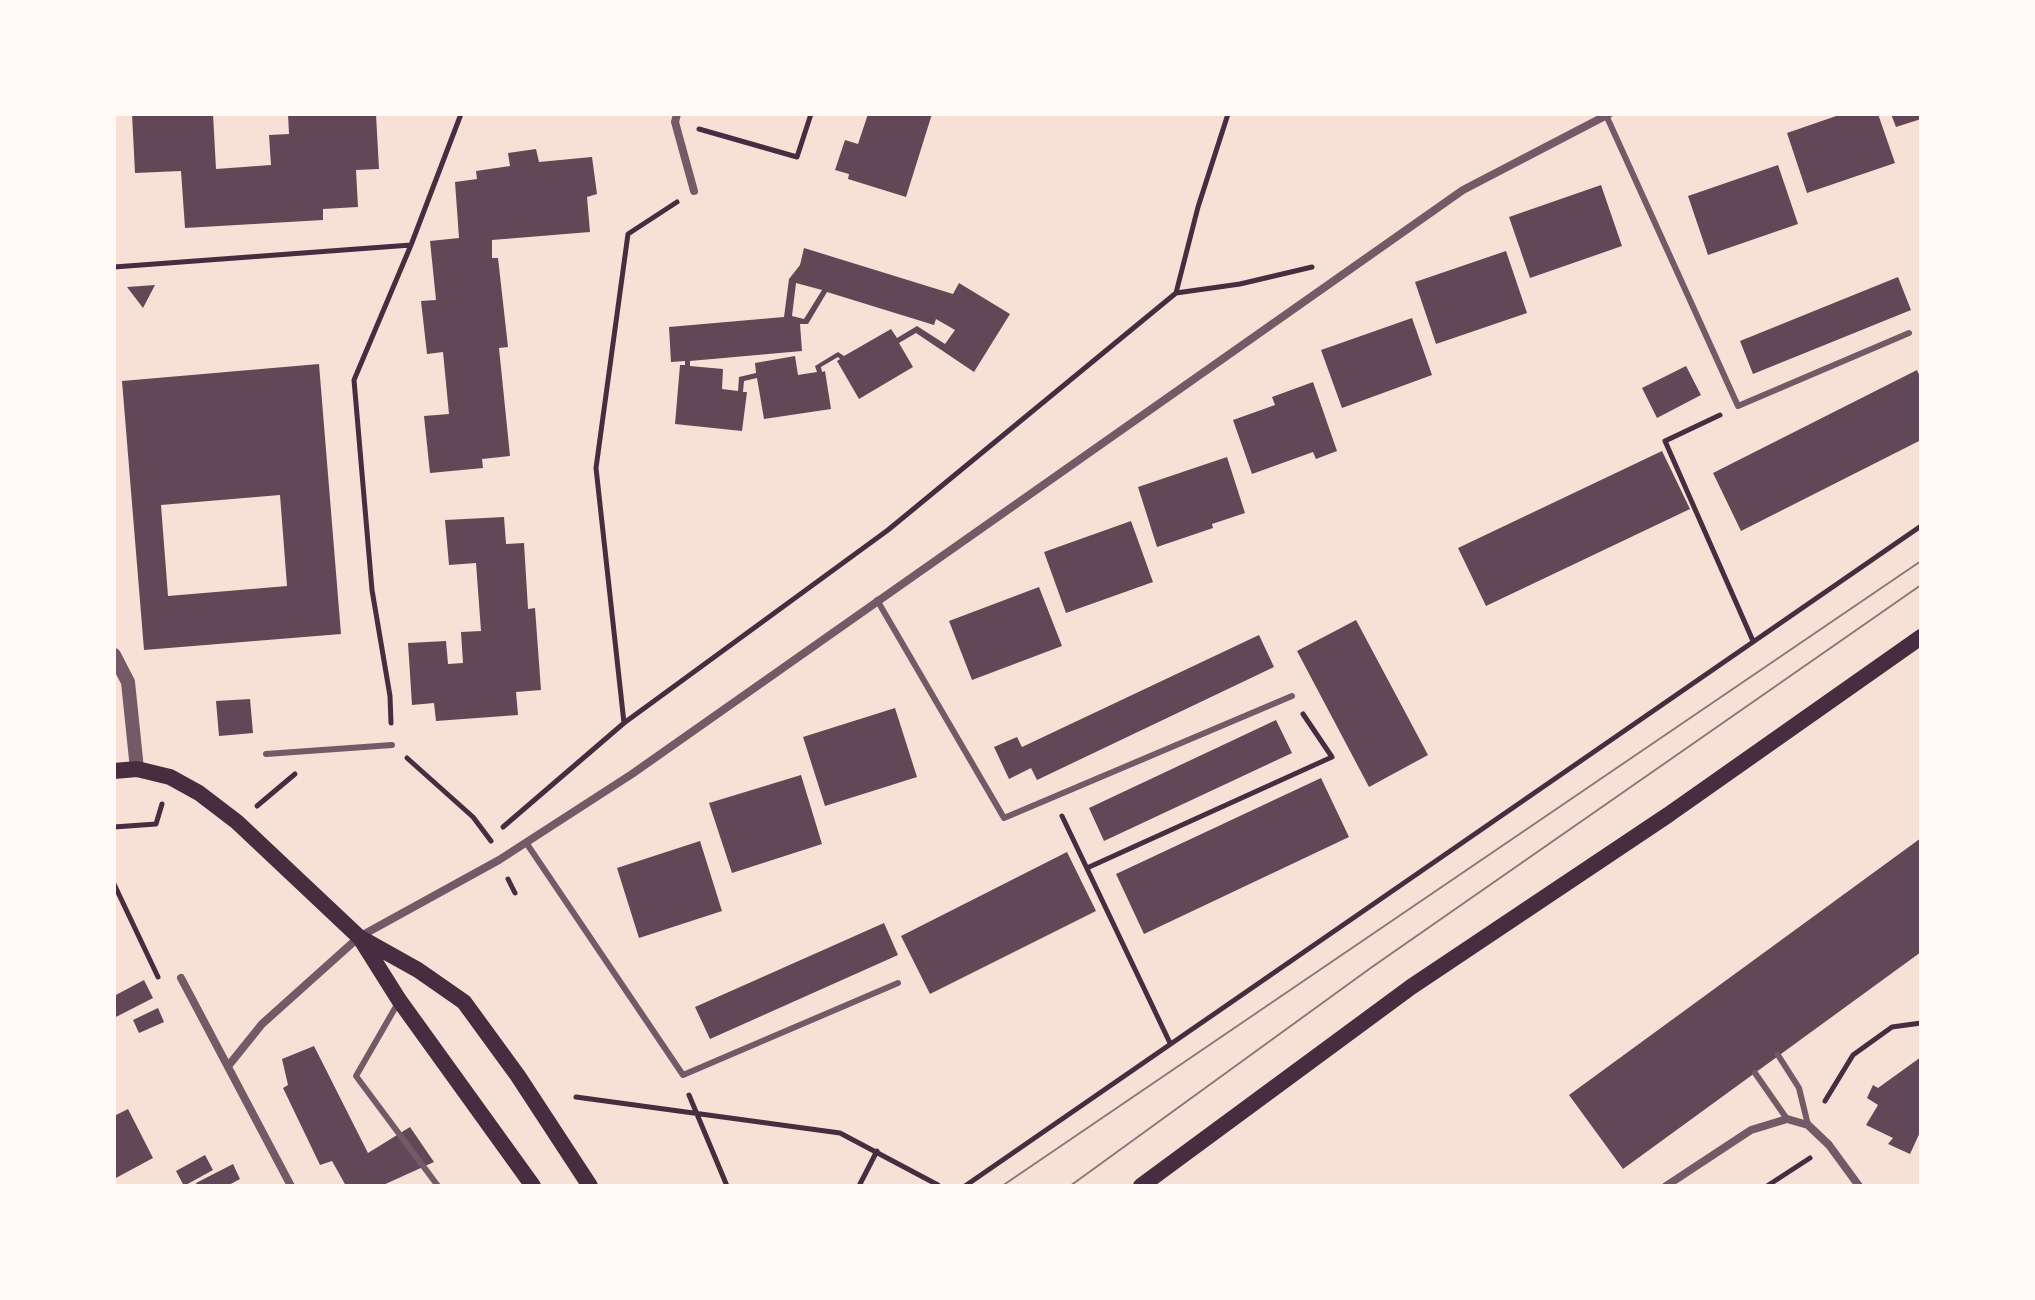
<!DOCTYPE html>
<style>
body{margin:0}
#map{position:relative;width:2035px;height:1300px;overflow:hidden;background:#f7e1d7;font-family:Quicksand,sans-serif}
canvas{display:block}
.frame{position:absolute;inset:0;border:116px solid #fffaf5;pointer-events:none}
</style>
<div id="map">
<canvas width="2035" height="1300"></canvas>
<div class="frame"></div>
</div>
<script>
const context = document.querySelector('canvas').getContext('2d');
context.lineJoin = 'round';
function fillPath(path, color) { context.fillStyle = color; context.fill(path, 'evenodd'); }
const poly = rows => new Path2D(rows.map(r => 'M' + r).join(''));
function strokePath(path, color, width, dash) { context.strokeStyle = color; context.lineWidth = width; context.lineCap = dash ? 'butt' : 'round'; context.setLineDash(dash || []); context.stroke(path); }
fillPath(poly([
 [132,114,213,114,216,169,271,165,269,135,289,134,288,114,376,114,379,169,356,170,358,207,323,209,323,220,185,228,181,171,135,173],
 [868,114,932,114,906,197,848,179,849,174,835,170,845,140,858,144],
 [1842,114,1878,114,1895,163,1807,193,1787,133],
 [1891,114,1921,114,1921,119,1896,127],
 [536,149,539,162,592,157,597,194,587,197,590,232,492,240,492,258,498,258,508,347,499,348,510,456,482,459,483,468,430,473,424,416,449,414,443,352,427,354,421,301,436,300,430,241,459,238,455,182,477,179,476,171,510,166,508,153],
 [1778,165,1798,224,1708,255,1688,196],
 [1601,185,1622,246,1530,278,1509,217],
 [804,248,953,294,959,283,1010,314,974,372,916,333,899,343,913,367,859,399,837,361,840,359,838,357,821,367,822,372,825,371,831,409,764,419,757,378,744,381,743,392,747,392,742,431,675,424,680,365,685,365,685,361,671,362,669,327,784,317,789,279,800,265],
 [796,283,822,290,804,319,792,316],
 [827,292,934,325,936,319,955,330,945,344,917,326,897,338,891,329,844,356,838,352,815,366,817,372,798,375,795,356,755,363,756,373,739,377,738,391,722,389,723,369,690,366,690,361,802,351,800,324,808,324],
 [1506,251,1527,313,1436,344,1415,282],
 [1898,277,1911,310,1753,374,1740,341],
 [155,285,143,308,127,287],
 [1412,318,1432,375,1342,408,1321,350],
 [319,364,341,634,144,650,122,381],
 [280,495,287,586,168,596,161,505],
 [1686,366,1701,395,1657,418,1642,388],
 [1917,370,1921,379,1921,440,1741,531,1713,473],
 [1313,382,1337,451,1316,459,1313,452,1252,474,1233,420,1275,405,1272,397],
 [1662,451,1690,509,1486,606,1458,548],
 [1227,457,1245,513,1212,524,1213,528,1157,547,1138,487],
 [504,517,506,544,524,543,528,609,535,608,541,690,516,692,518,715,436,721,434,703,412,705,408,643,446,641,448,664,463,663,461,632,481,631,476,563,449,565,445,520],
 [1131,521,1153,582,1066,613,1044,552],
 [1039,587,1062,646,972,680,949,621],
 [1356,620,1428,755,1369,787,1297,651],
 [1259,635,1274,667,1037,780,1031,768,1009,779,994,747,1017,737,1022,747],
 [250,699,253,733,219,736,216,701],
 [895,708,917,777,825,806,803,737],
 [1276,720,1292,753,1104,841,1089,808],
 [801,775,822,844,732,873,709,803],
 [1321,778,1349,837,1144,934,1116,874],
 [1921,838,1921,952,1623,1169,1569,1095],
 [700,841,722,911,639,938,617,868],
 [1067,852,1096,911,930,994,901,936],
 [884,923,898,955,710,1039,695,1007],
 [144,980,153,998,114,1018,114,996],
 [158,1008,164,1022,139,1033,133,1020],
 [314,1046,368,1153,410,1127,434,1162,381,1186,346,1186,332,1161,320,1165,283,1088,288,1085,282,1059],
 [1921,1057,1921,1130,1910,1154,1888,1144,1893,1138,1866,1125,1878,1105,1867,1098,1873,1085,1878,1088],
 [128,1109,153,1158,114,1179,114,1116],
 [205,1155,213,1170,184,1186,176,1171],
 [233,1164,240,1179,227,1186,197,1186,196,1183]
]), '#644757');
strokePath(poly([
 [699,129,797,157,811,114],
 [114,267,411,245],
 [1176,293,1198,207,1228,114],
 [1720,415,1665,441,1753,641],
 [391,723,390,696,372,590,354,380,411,245,461,114],
 [624,723,596,468,628,234,677,202],
 [407,758,473,817,491,841],
 [257,806,295,774],
 [1062,816,1170,1043],
 [114,827,156,824,162,804],
 [503,827,624,723,888,530,1176,293,1240,284,1312,267],
 [1087,868,1332,757,1303,714],
 [508,879,515,893],
 [114,884,158,977],
 [689,1095,727,1186],
 [576,1097,840,1133,938,1185],
 [1825,1101,1853,1055,1892,1027,1921,1023],
 [859,1186,877,1151],
 [965,1186,1921,526],
 [1767,1186,1810,1158]
]), '#4a2c40', 5);
strokePath(poly([
 [1606,115,1738,406,1909,333],
 [877,600,1004,818,1292,696],
 [266,754,392,745],
 [527,844,683,1075,898,983],
 [398,1003,356,1076,438,1186],
 [1778,1055,1799,1088,1808,1125],
 [1755,1073,1787,1119]
]), '#755966', 6);
strokePath(poly([
 [677,114,675,122,694,191],
 [181,978,291,1186],
 [229,1065,262,1024,359,937,499,860,632,774,1463,190,1609,114],
 [1666,1186,1751,1130,1787,1119,1808,1125,1829,1145,1859,1186]
]), '#755966', 8);
strokePath(poly([
 [114,655,128,682,137,769]
]), '#755966', 14);
strokePath(poly([
 [114,771,137,769,170,777,199,793,237,822,359,937,418,970,464,1002,518,1076,590,1186],
 [360,938,399,1000,533,1186],
 [1141,1186,1411,987,1668,815,1921,637]
]), '#4a2c40', 16);
strokePath(poly([
 [1002,1186,1921,561],
 [1070,1186,1372,967,1921,585]
]), '#8f747c', 2);
</script>
